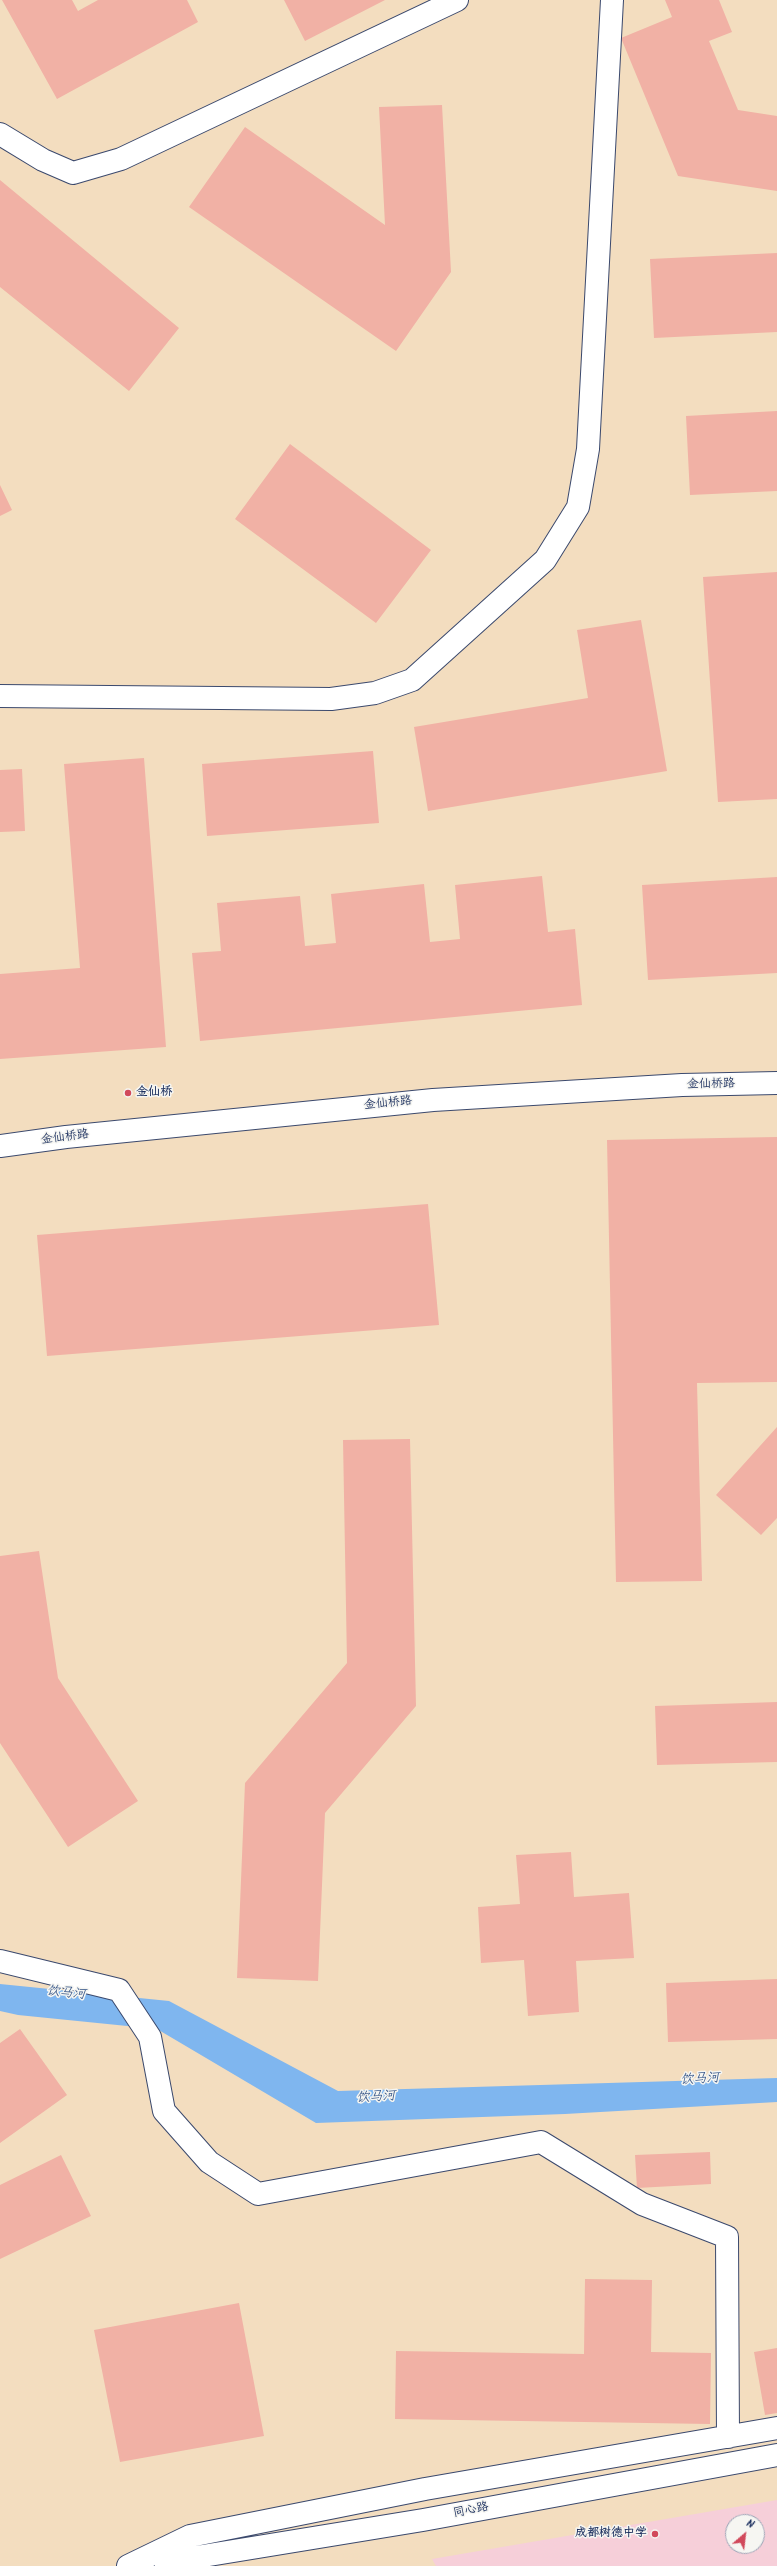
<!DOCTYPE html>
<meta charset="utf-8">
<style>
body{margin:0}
#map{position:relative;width:777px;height:2566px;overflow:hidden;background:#f3ddbf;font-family:Kalam,sans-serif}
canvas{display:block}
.north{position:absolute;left:725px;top:2514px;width:40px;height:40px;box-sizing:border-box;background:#f6f6f2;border:1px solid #9ea6b7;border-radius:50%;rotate:28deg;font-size:11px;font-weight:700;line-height:16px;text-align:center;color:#1b2f5e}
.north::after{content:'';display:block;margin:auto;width:14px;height:18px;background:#d1495b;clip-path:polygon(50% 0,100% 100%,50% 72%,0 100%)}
</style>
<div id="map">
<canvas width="777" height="2566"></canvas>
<div class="north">N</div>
</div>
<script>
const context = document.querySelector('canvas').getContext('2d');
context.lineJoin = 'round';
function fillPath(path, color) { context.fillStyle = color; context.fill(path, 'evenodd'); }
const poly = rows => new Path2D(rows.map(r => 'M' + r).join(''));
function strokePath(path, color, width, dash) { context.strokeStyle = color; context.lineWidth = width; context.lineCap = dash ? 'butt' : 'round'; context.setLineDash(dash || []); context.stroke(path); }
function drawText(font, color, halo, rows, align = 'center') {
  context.font = font + ' Kalam,"LXGW WenKai TC",sans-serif'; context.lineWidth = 3; context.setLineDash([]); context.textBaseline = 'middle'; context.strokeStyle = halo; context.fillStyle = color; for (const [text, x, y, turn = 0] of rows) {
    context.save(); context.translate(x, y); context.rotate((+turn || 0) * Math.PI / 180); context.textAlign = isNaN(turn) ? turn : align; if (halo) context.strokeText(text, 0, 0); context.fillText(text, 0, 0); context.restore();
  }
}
fillPath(poly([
 [777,2500,777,2566,436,2566,432,2559],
 [733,2522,757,2522,757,2546,733,2546]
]), '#f6cfd9');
fillPath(poly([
 [0,1984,169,2001,338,2091,777,2078,777,2102,565,2114,316,2123,157,2029,18,2015,0,2011]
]), '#7fb6ef');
fillPath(poly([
 [2,0,72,0,78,11,98,0,187,0,198,22,57,99],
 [284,0,385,0,305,41],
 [665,0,719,0,732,32,709,41,738,110,777,116,777,191,678,176,621,38,672,17],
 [442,105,451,272,396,351,189,207,245,127,385,225,379,107],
 [0,180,179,328,129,391,0,287],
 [777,253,777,332,654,338,650,259],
 [777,411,777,491,690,495,686,416],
 [290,444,431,550,376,623,235,519],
 [0,485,12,510,0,516],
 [777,572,777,799,718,802,703,577],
 [641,620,667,771,428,811,414,727,588,698,577,630],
 [373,751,379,823,207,836,202,764],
 [144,758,166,1047,0,1059,0,974,80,968,64,764],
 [22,769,25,831,0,832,0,770],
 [542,876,548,932,575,929,582,1005,200,1041,192,953,221,951,217,903,300,896,305,946,336,943,331,894,424,884,430,942,460,939,455,885],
 [777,877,777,973,648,980,642,885],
 [777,1137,777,1382,697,1383,702,1581,616,1582,607,1140],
 [428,1204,439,1325,47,1356,37,1235],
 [777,1427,777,1518,761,1535,716,1495],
 [410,1439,416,1706,325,1813,318,1981,237,1978,245,1783,347,1663,343,1440],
 [39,1551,58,1678,138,1801,68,1847,0,1743,0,1556],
 [777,1702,777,1762,657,1765,655,1706],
 [571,1852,574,1897,629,1893,634,1958,576,1961,579,2012,528,2016,524,1960,481,1963,478,1907,520,1904,516,1855],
 [777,1979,777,2039,668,2042,666,1983],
 [20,2029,67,2095,0,2143,0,2043],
 [710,2152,711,2184,637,2188,635,2155],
 [61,2155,91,2216,0,2259,0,2185],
 [585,2279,652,2280,651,2352,711,2353,710,2424,395,2419,396,2351,584,2354],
 [239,2303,264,2436,120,2462,94,2330],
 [777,2348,777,2413,765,2415,754,2352]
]), '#f1b1a5');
const minor = poly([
 [0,134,43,160,73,173,121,159,457,0],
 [0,696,331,699,375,693,412,680,545,560,578,507,588,449,612,0],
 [0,1146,66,1137,433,1100,682,1085,777,1083],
 [0,1961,119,1990,150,2037,164,2111,209,2162,258,2194,541,2142,642,2204,727,2237,728,2437],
 [128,2566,190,2536,425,2489,777,2428],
 [166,2566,178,2560,423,2520,777,2455]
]);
strokePath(minor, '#3b496d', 24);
strokePath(minor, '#fff', 22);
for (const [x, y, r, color] of [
 [128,1093,4,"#d1495b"],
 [655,2534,4,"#d1495b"]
]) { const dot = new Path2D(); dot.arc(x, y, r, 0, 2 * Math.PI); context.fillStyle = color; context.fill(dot); strokePath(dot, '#f6f6f2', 1.5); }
drawText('12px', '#1b2f5e', '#f6f6f2', [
 ["金仙桥路",711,1085,-1],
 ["金仙桥路",388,1104,-6],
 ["金仙桥路",65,1138,-7],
 ["同心路",471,2511,-11]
]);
drawText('bold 12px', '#1b2f5e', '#f6f6f2', [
 ["金仙桥",136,1093],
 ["成都树德中学",647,2534,"right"]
], 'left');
drawText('italic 13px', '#39588a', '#f6f6f2', [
 ["饮马河",66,1994,6],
 ["饮马河",700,2080,-3],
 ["饮马河",376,2098,-3]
]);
</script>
